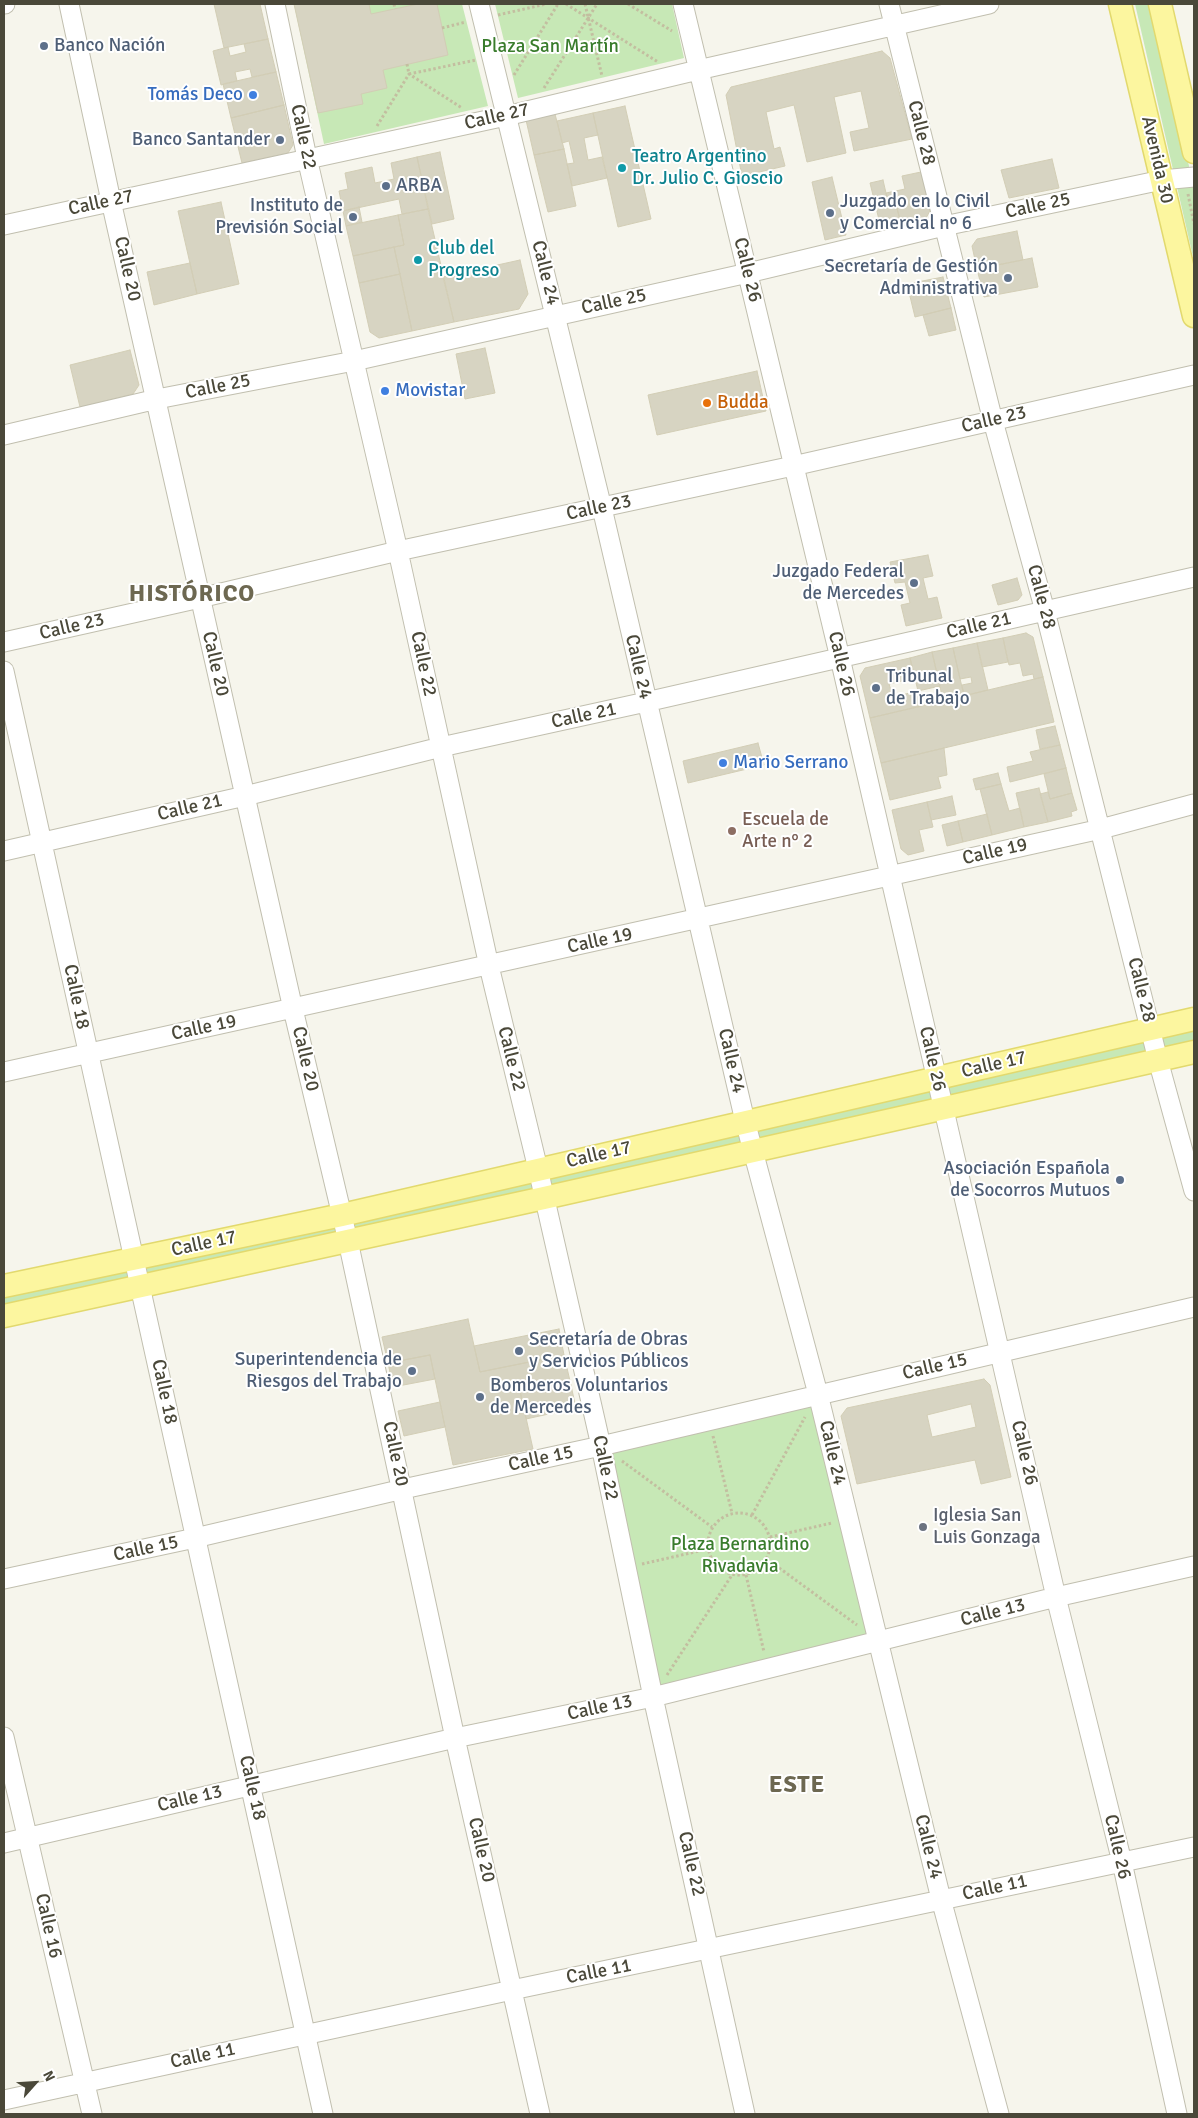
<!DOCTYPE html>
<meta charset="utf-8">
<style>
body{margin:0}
#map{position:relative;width:1198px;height:2118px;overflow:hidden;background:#f6f5ec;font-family:Signika,sans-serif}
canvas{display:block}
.frame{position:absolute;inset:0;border:5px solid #4a4839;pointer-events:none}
.north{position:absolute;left:10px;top:2058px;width:50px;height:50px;-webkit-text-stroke:4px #fff;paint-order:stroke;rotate:64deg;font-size:14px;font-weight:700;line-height:20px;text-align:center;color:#4a4839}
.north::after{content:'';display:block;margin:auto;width:18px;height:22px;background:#4a4839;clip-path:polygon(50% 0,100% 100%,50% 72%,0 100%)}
</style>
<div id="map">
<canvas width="1198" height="2118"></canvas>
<div class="frame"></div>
<div class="north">N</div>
</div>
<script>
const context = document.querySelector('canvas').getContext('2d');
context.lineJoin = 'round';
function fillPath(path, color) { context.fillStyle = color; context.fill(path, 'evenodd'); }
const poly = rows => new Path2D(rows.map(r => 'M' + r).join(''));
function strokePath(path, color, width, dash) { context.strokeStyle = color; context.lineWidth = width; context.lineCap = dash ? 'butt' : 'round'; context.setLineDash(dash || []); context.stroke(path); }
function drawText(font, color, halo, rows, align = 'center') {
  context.font = font + ' Signika,sans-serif'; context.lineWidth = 4; context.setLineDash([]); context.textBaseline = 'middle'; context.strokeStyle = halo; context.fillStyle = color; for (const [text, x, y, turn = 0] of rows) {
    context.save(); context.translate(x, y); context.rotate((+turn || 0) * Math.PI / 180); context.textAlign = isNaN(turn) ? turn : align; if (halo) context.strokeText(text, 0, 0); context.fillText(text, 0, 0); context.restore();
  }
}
fillPath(poly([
 [294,4,462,4,488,106,324,144],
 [495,4,672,4,684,58,518,98],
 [1135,4,1152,4,1194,188,1194,261],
 [1194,1021,1194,1046,4,1309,4,1292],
 [818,1394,877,1641,653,1697,601,1446]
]), '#c7e8b6');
const building = poly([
 [214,4,260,4,268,39,224,48,214,4],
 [294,4,369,4,371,14,418,4,437,4,448,55,383,70,387,88,361,94,363,104,318,113,294,4],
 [268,39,276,72,252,77,250,69,235,72,237,81,221,85,213,51,228,47,230,56,246,52,244,44,268,39],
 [882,51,890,58,912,139,854,151,850,132,869,128,861,91,834,97,846,153,807,162,794,105,766,112,774,149,780,147,785,166,742,176,726,95,731,87,882,51],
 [276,72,284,105,231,118,223,84,276,72],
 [284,105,293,145,288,153,242,163,231,118,284,105],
 [625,106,651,219,618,227,593,113,625,106],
 [593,113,598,135,584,138,588,160,602,157,607,178,572,186,567,164,574,163,569,141,562,143,557,121,593,113],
 [555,114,564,149,534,155,526,120,555,114],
 [564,149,576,206,548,212,534,155,564,149],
 [440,152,454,219,432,224,417,157,440,152],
 [417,157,428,209,402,214,399,199,343,211,339,191,348,189,345,173,372,167,375,183,394,179,391,163,417,157],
 [1052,159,1059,188,1009,198,1001,170,1052,159],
 [921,172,930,211,926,218,901,223,896,205,889,206,886,193,905,189,902,176,921,172],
 [832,177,846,235,825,240,812,182,832,177],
 [883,180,889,206,896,205,901,223,881,228,870,183,883,180],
 [221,202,239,284,197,294,178,211,221,202],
 [359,207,362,222,346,226,343,211,359,207],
 [428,209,454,322,412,331,394,247,404,245,398,215,428,209],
 [398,215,404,245,353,256,346,226,398,215],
 [1017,231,1023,260,977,269,972,246,977,239,1017,231],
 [394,247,400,274,359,283,353,256,394,247],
 [1032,258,1038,287,984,297,977,269,1032,258],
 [520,260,528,294,519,309,454,322,443,277,520,260],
 [190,263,197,294,154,305,147,272,190,263],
 [400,274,412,331,379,338,370,332,359,283,400,274],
 [943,277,951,308,915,317,907,284,943,277],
 [951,308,956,330,929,336,923,315,951,308],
 [485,348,495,393,465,399,456,354,485,348],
 [130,350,139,385,133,394,80,407,70,365,130,350],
 [757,371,766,411,657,435,648,395,757,371],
 [928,555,933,576,923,578,928,599,937,597,942,618,906,626,901,605,910,603,905,582,895,583,890,562,928,555],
 [1017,578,1022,595,1018,600,998,605,992,585,1017,578],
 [1026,633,1033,637,1043,677,1034,679,1033,674,1023,676,1020,663,1009,665,1003,638,1026,633],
 [1003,638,1008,662,982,667,977,643,1003,638],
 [977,643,988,690,964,696,962,685,972,683,971,677,960,679,953,648,977,643],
 [953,648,964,696,943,701,932,652,953,648],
 [932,652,940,686,918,691,910,658,932,652],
 [910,658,915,678,889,684,893,697,918,691,922,706,870,718,860,676,865,668,910,658],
 [1043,677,1054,722,881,763,870,718,1043,677],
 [1055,726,1060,745,1040,749,1036,730,1055,726],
 [758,743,764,765,688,783,683,761,758,743],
 [1060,745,1066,768,1010,782,1007,767,1033,761,1030,752,1060,745],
 [944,748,947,775,938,777,941,788,890,800,881,763,944,748],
 [1066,768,1072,793,1050,799,1044,774,1066,768],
 [998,773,1001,784,976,790,973,779,998,773],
 [1001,784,1009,811,1020,808,1024,827,992,835,980,789,1001,784],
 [1039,788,1048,822,1024,827,1016,793,1039,788],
 [1048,792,1050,799,1072,793,1077,810,1071,812,1072,816,1048,822,1040,794,1048,792],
 [952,796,956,815,931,820,927,802,952,796],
 [927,802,933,827,919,830,924,851,908,855,901,849,892,810,927,802],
 [987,814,992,835,963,842,958,821,987,814],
 [958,821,963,842,947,846,942,825,958,821],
 [468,1319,480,1372,564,1355,570,1381,520,1391,533,1449,453,1465,430,1355,388,1363,382,1337,468,1319],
 [559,1329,564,1355,480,1372,474,1346,559,1329],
 [430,1355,435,1379,393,1387,388,1363,430,1355],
 [984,1379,990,1385,1011,1477,981,1484,975,1460,857,1484,841,1416,847,1408,984,1379],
 [971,1404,976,1427,932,1437,927,1415,971,1404],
 [570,1381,576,1408,526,1419,520,1391,570,1381],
 [440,1402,445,1427,404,1436,398,1411,440,1402]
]);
fillPath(building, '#d7d4c2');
strokePath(building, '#d2cdb5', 1);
const minor = poly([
 [4,4,5,4],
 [69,4,111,201,293,1009,348,1241,455,1738,540,2114],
 [275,4,307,158,398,551,489,966,538,1169,601,1446,653,1697,745,2114],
 [479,4,602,508,745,1121,818,1394,941,1899,999,2114],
 [683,4,840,658,1056,1597,1122,1862,1177,2114],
 [889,4,993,421,1045,611,1158,1060,1194,1191],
 [4,225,506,116,698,70,989,4],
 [4,435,157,399,354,361,748,273,944,226,1162,180,1194,177],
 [4,642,200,598,398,551,793,466,1194,375],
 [4,671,323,2114],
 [4,851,245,796,441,747,646,702,1194,577],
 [4,1072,1101,829,1194,804],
 [4,1579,195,1538,403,1489,601,1446,1194,1307],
 [4,1737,92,2114],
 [4,1843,455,1738,653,1697,1056,1597,1194,1566],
 [4,2100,512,1990,1194,1847]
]);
const major = poly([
 [1120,4,1194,316],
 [1160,4,1194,152],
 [4,1286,342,1215,1194,1019],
 [4,1316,544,1198,1194,1052]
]);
strokePath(minor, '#c1bfaf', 21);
strokePath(major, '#e2d96e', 25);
strokePath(poly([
 [394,4,395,9],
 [566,4,658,62],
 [585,4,602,76],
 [628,4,672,31],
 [498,15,546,4],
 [442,28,466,22],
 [407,64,409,74,476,60],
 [514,75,558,4],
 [544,88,597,4],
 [377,126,409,74,462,108],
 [1188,194,1194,224],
 [713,1436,732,1513],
 [622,1461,712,1527],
 '708 1544a31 31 0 1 1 62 0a31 31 0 1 1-62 0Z',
 [752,1515,805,1417],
 [770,1537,832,1523],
 [767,1559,857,1625],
 [642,1564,708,1549],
 [746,1575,764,1652],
 [667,1675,732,1575]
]), '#c3bea0', 3, [2.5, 2.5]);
strokePath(minor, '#fff', 19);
strokePath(major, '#fcf69f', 22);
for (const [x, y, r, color] of [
 [44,46,5,"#5c6f8a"],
 [253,95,5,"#3f7fe0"],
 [280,140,5,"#5c6f8a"],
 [622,168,5,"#0f9aa8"],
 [386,186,5,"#5c6f8a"],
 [830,213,5,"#5c6f8a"],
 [353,217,5,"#5c6f8a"],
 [418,260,5,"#0f9aa8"],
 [1008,278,5,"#5c6f8a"],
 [385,391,5,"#3f7fe0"],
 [707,403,5,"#e8710a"],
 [914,583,5,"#5c6f8a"],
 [876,688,5,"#5c6f8a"],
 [723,763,5,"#3f7fe0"],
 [732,831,5,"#8d6e63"],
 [1120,1180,5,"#5c6f8a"],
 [519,1351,5,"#5c6f8a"],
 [412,1371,5,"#5c6f8a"],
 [480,1397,5,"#5c6f8a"],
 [923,1527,5,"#6b7280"]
]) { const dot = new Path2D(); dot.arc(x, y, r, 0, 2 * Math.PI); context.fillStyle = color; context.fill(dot); strokePath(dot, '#fff', 2); }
drawText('19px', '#4e5e75', '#fff', [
 ["Banco Nación",54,46],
 ["Banco Santander",270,140,"right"],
 ["ARBA",396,186],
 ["Juzgado en lo Civil",840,202],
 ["y Comercial nº 6",840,224],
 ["Instituto de",343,206,"right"],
 ["Previsión Social",343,228,"right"],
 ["Secretaría de Gestión",998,267,"right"],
 ["Administrativa",998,289,"right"],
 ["Juzgado Federal",904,572,"right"],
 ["de Mercedes",904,594,"right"],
 ["Tribunal",886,677],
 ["de Trabajo",886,699],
 ["Asociación Española",1110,1169,"right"],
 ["de Socorros Mutuos",1110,1191,"right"],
 ["Secretaría de Obras",529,1340],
 ["y Servicios Públicos",529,1362],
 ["Superintendencia de",402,1360,"right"],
 ["Riesgos del Trabajo",402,1382,"right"],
 ["Bomberos Voluntarios",490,1386],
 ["de Mercedes",490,1408]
], 'left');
drawText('19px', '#397c2c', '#fff', [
 ["Plaza San Martín",550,47],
 ["Plaza Bernardino",740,1545],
 ["Rivadavia",740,1567]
]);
drawText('19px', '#366cbe', '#fff', [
 ["Tomás Deco",243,95,"right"],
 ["Movistar",395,391],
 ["Mario Serrano",733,763]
], 'left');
drawText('19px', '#4a4839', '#fff', [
 ["Calle 27",497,117,-13],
 ["Calle 28",921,133,76],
 ["Calle 22",303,137,78],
 ["Avenida 30",1157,160,77],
 ["Calle 27",101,203,-12],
 ["Calle 25",1038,206,-12],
 ["Calle 20",127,269,77],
 ["Calle 26",747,270,76],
 ["Calle 24",545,273,76],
 ["Calle 25",614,302,-12],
 ["Calle 25",218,387,-11],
 ["Calle 23",994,420,-13],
 ["Calle 23",599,508,-12],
 ["Calle 28",1041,597,75],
 ["Calle 21",979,626,-13],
 ["Calle 23",72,627,-13],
 ["Calle 20",215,664,77],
 ["Calle 22",423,664,78],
 ["Calle 26",841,664,77],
 ["Calle 24",638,667,77],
 ["Calle 21",584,716,-12],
 ["Calle 21",190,808,-13],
 ["Calle 19",995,852,-13],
 ["Calle 19",600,941,-12],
 ["Calle 28",1141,990,76],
 ["Calle 18",76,997,78],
 ["Calle 19",204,1028,-12],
 ["Calle 20",305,1059,77],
 ["Calle 22",511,1059,76],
 ["Calle 26",932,1059,77],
 ["Calle 24",731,1061,77],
 ["Calle 17",994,1065,-13],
 ["Calle 17",599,1155,-13],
 ["Calle 17",204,1244,-12],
 ["Calle 15",935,1367,-13],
 ["Calle 18",164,1392,78],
 ["Calle 24",832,1453,77],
 ["Calle 26",1024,1453,77],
 ["Calle 20",395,1454,78],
 ["Calle 15",541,1459,-12],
 ["Calle 22",605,1468,78],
 ["Calle 15",146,1549,-12],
 ["Calle 13",993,1613,-14],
 ["Calle 13",600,1708,-12],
 ["Calle 18",252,1788,77],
 ["Calle 13",190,1799,-13],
 ["Calle 24",928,1847,76],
 ["Calle 26",1117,1847,77],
 ["Calle 20",481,1850,77],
 ["Calle 22",691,1864,77],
 ["Calle 11",995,1888,-12],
 ["Calle 16",48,1926,77],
 ["Calle 11",599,1972,-11],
 ["Calle 11",203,2056,-12]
]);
drawText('19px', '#0d838f', '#fff', [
 ["Teatro Argentino",632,157],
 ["Dr. Julio C. Gioscio",632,179],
 ["Club del",428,249],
 ["Progreso",428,271]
], 'left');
drawText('19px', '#c56008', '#fff', [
 ["Budda",717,403]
], 'left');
drawText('19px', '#785e54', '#fff', [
 ["Escuela de",742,820],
 ["Arte n° 2",742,842]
], 'left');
drawText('19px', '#5b616d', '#fff', [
 ["Iglesia San",933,1516],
 ["Luis Gonzaga",933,1538]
], 'left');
context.letterSpacing = '1px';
drawText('bold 24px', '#6d6851', '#fff', [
 ["HISTÓRICO",192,595],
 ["ESTE",797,1786]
]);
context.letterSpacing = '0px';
</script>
